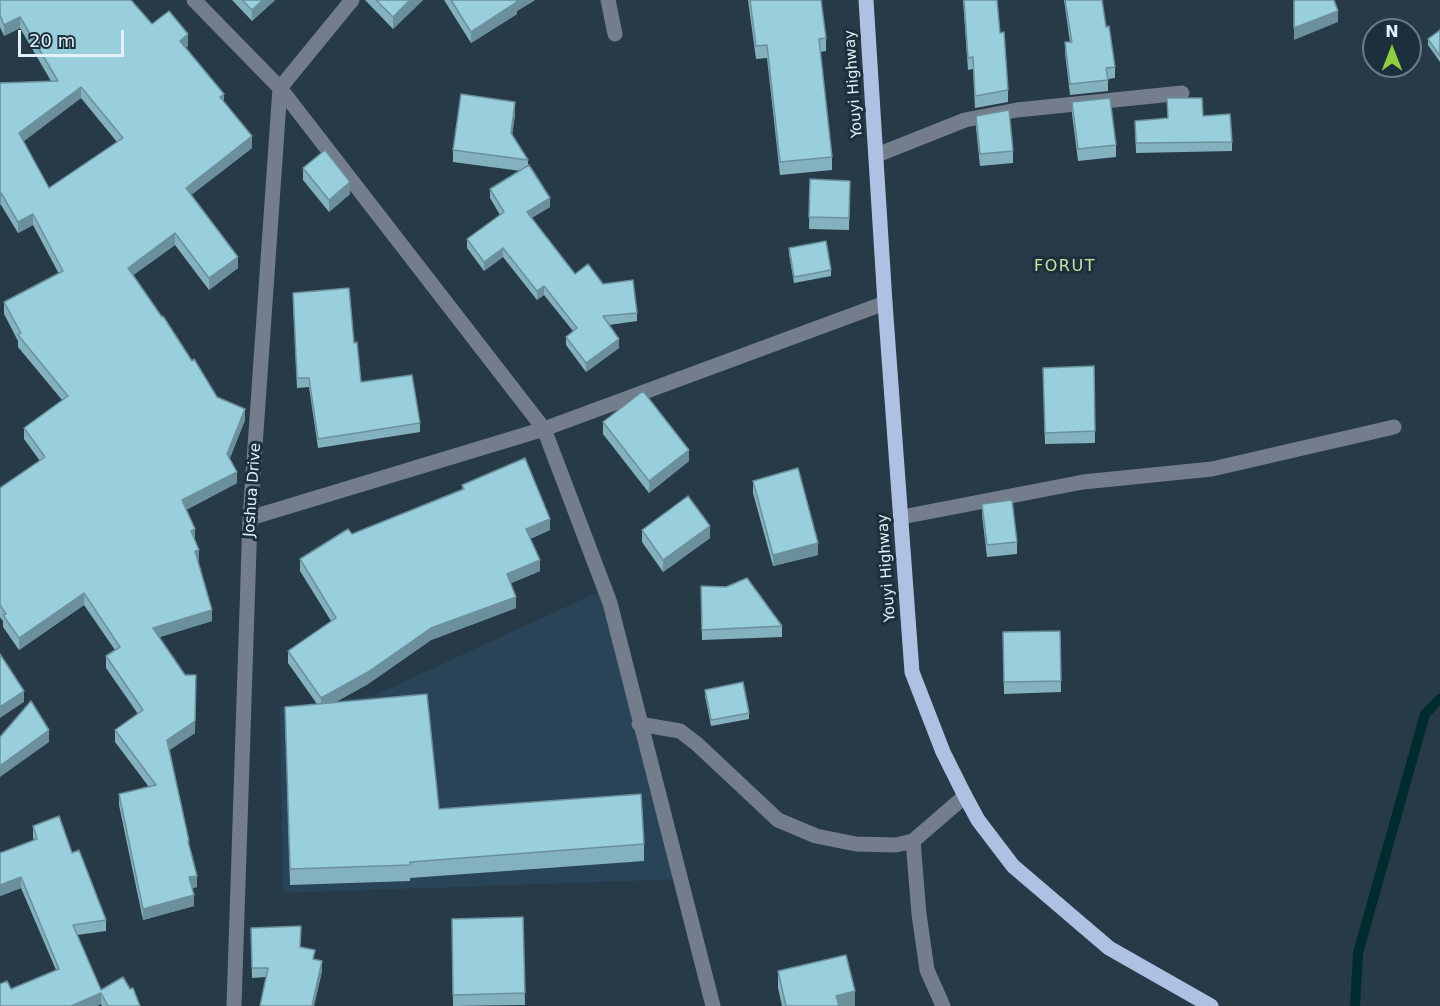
<!DOCTYPE html>
<style>
body{margin:0}
#map{position:relative;width:1440px;height:1006px;overflow:hidden;background:#263a48;font-family:"DejaVu Sans",sans-serif}
canvas{display:block}
.north{position:absolute;left:1362px;top:18px;width:60px;height:60px;box-sizing:border-box;background:#1c2f3d;border:2px solid #6c7d89;border-radius:50%;rotate:0deg;font-size:16px;font-weight:700;line-height:24px;text-align:center;color:#e5f1fa}
.north::after{content:'';display:block;margin:auto;width:21px;height:27px;background:#8fcd42;clip-path:polygon(50% 0,100% 100%,50% 72%,0 100%)}
.scale{position:absolute;left:18px;top:30px;width:106px;height:27px;box-sizing:border-box;border:3px solid #e5f1fa;border-top:0;padding-left:8px;font-size:18px;line-height:21px;white-space:nowrap;color:#e5f1fa;-webkit-text-stroke:4px #1c2f3d;paint-order:stroke}
</style>
<div id="map">
<canvas width="1440" height="1006"></canvas>
<div class="north">N</div>
<div class="scale">20 m</div>
</div>
<script>
const context = document.querySelector('canvas').getContext('2d');
context.lineJoin = 'round';
function fillPath(path, color) { context.fillStyle = color; context.fill(path, 'evenodd'); }
const poly = rows => new Path2D(rows.map(r => 'M' + r).join(''));
function strokePath(path, color, width, dash) { context.strokeStyle = color; context.lineWidth = width; context.lineCap = dash ? 'butt' : 'round'; context.setLineDash(dash || []); context.stroke(path); }
function drawText(font, color, halo, rows, align = 'center') {
  context.font = font + ' "DejaVu Sans",sans-serif'; context.lineWidth = 6; context.setLineDash([]); context.textBaseline = 'middle'; context.strokeStyle = halo; context.fillStyle = color; for (const [text, x, y, turn = 0] of rows) {
    context.save(); context.translate(x, y); context.rotate((+turn || 0) * Math.PI / 180); context.textAlign = isNaN(turn) ? turn : align; if (halo) context.strokeText(text, 0, 0); context.fillText(text, 0, 0); context.restore();
  }
}
fillPath(poly([
 [613,585,684,879,283,893,280,707,373,696]
]), '#2a4457');
strokePath(poly([
 [1355,1006,1358,953,1425,714,1440,699]
]), '#002b2c', 10);
strokePath(poly([
 [194,0,280,88,544,429,610,603,713,1006],
 [608,0,615,34],
 [877,155,965,120,1017,110,1182,93],
 [902,517,1083,482,1212,469,1394,427],
 [250,518,544,429,885,303],
 [639,724,680,731,697,744,778,820,816,836,856,844,896,845,913,841,965,796],
 [913,841,919,914,927,970,943,1006],
 [234,1006,250,518,280,88,352,0]
]), '#747d8c', 15);
strokePath(poly([
 [866,0,885,303,912,672,943,752,965,796,978,820,1013,866,1109,948,1211,1006]
]), '#afc1e2', 15);
fillPath(poly([
 [0,0,152,24,188,46,186,48,224,102,252,148,191,195,238,268,209,290,175,245,133,275,217,397,245,420,230,458,237,483,186,510,195,541,199,561,198,561,212,621,160,637,195,733,169,750,197,887,192,888,194,906,143,920,119,805,119,794,149,787,115,742,115,730,138,714,106,668,106,656,115,650,84,605,19,650,3,627,3,621,0,617,0,488,40,461,24,439,24,428,62,400,18,347,18,341,4,314,4,302,59,274,33,225,18,233,1,205,0,83,51,81,20,28,4,36,0,27],
 [81,98,117,142,49,188,23,141],
 [232,0,275,0,252,21],
 [365,0,423,0,393,29],
 [444,0,535,0,517,11,517,14,471,43],
 [748,0,821,0,826,38,826,51,820,52,832,157,832,170,780,175,767,58,756,59],
 [963,0,997,0,1000,33,1008,90,1008,102,975,108,973,69,968,70],
 [1064,0,1102,0,1106,27,1115,67,1115,78,1108,79,1108,91,1070,95,1065,53,1065,42,1070,42],
 [1440,30,1440,62,1428,45,1428,39],
 [1072,102,1116,145,1116,157,1078,161,1072,114],
 [515,114,512,135,528,160,528,166,550,207,531,218,575,274,603,284,637,313,637,321,609,325,619,348,586,372,566,345,566,337,573,331,544,295,537,300,503,257,484,271,467,248,467,239,500,215,490,198,490,189,521,171,453,162,453,150],
 [976,116,1013,151,1013,163,980,166,976,128],
 [1203,116,1232,142,1232,151,1136,153,1135,121],
 [303,168,350,194,329,212,303,180],
 [810,179,850,181,849,230,809,229],
 [789,248,831,270,831,276,794,283,789,254],
 [293,302,354,343,361,382,420,423,420,432,318,448,309,387,297,388],
 [1094,366,1095,443,1045,444,1043,368],
 [603,422,689,461,649,493,603,434],
 [753,481,818,555,773,566,753,493],
 [462,485,550,530,530,539,540,571,511,583,516,608,431,640,368,684,334,703,439,809,644,844,644,861,410,878,410,881,290,885,285,707,317,704,288,663,288,651,331,621,300,571,300,559,352,534,462,489],
 [982,504,1017,542,1017,554,987,557,982,515],
 [642,530,710,538,663,572,642,542],
 [701,586,782,626,782,637,702,640],
 [1060,631,1061,692,1004,694,1003,632],
 [705,690,749,713,749,719,711,726,705,696],
 [33,826,72,853,106,920,106,931,77,935,101,990,140,1006,102,1006,101,1004,97,1006,0,1006,11,989,56,970,21,888,0,896,34,840,33,837],
 [523,917,525,1005,453,1006,452,919],
 [251,937,301,947,315,960,322,971,314,1006,260,1006,266,977,252,978],
 [778,971,855,1006,782,1006,778,988]
]), '#84b1be');
fillPath(poly([
 [263,0,275,0,252,21,252,10],
 [410,0,423,0,393,29,393,17],
 [516,0,535,0,517,11,517,14,471,43,471,32],
 [1338,11,1338,22,1294,40,1294,28],
 [20,17,20,28,4,36,4,25],
 [188,34,188,46,180,52,180,41],
 [81,87,81,98,19,145,19,133],
 [224,94,224,105,220,97],
 [515,102,515,114,511,145,511,133],
 [252,136,252,148,186,199,186,188],
 [350,182,350,194,329,212,329,200],
 [1,193,1,205,0,205,0,194],
 [550,198,550,207,527,221,527,212],
 [33,214,33,225,18,233,18,222],
 [175,233,175,245,128,279,128,268],
 [503,248,503,257,484,271,484,262],
 [238,257,238,268,209,290,209,278],
 [544,286,544,295,537,300,537,291],
 [619,339,619,348,586,372,586,363],
 [245,409,245,420,227,465,227,454],
 [689,450,689,461,649,493,649,481],
 [237,472,237,483,182,512,182,500],
 [550,519,550,530,526,540,526,529],
 [710,526,710,538,663,572,663,560],
 [195,529,195,541,191,542,191,531],
 [818,543,818,555,773,566,773,555],
 [199,550,199,561,195,563,195,551],
 [540,560,540,571,507,585,507,574],
 [84,593,84,605,19,650,19,638],
 [516,597,516,608,431,640,368,684,321,710,321,698,431,628],
 [212,610,212,621,153,639,153,628],
 [196,687,195,733,167,752,167,740],
 [24,691,24,702,0,718,0,707],
 [49,730,49,742,0,777,0,766],
 [197,876,197,887,189,889,189,877],
 [21,877,21,888,0,896,0,885],
 [194,895,194,906,143,920,143,909],
 [322,961,322,971,314,1006,312,1006],
 [855,991,855,1006,836,1006,836,996],
 [101,993,101,1004,97,1006,71,1006]
]), '#6b909b');
const building = poly([
 [0,0,131,0,152,24,169,11,188,34,180,41,224,94,220,97,252,136,186,188,238,257,209,278,175,233,128,268,162,317,163,316,192,361,194,359,217,397,245,409,227,454,237,472,182,500,195,529,191,531,199,550,195,551,212,610,153,628,185,675,196,675,195,721,167,740,189,841,188,841,197,876,189,877,194,895,143,909,119,794,156,785,115,730,143,710,106,656,120,647,84,593,19,638,3,615,6,614,0,605,0,488,45,457,24,428,68,396,18,335,21,333,4,302,63,271,33,214,18,222,1,193,0,194,0,83,58,81,20,17,4,25,0,15,0,0],
 [81,87,123,138,49,188,19,133,81,87],
 [242,0,263,0,252,10,242,0],
 [376,0,410,0,393,17,376,0],
 [451,0,516,0,517,2,471,32,451,0],
 [750,0,821,0,826,38,819,39,832,157,780,162,767,45,756,46,750,0],
 [964,0,997,0,1000,33,1004,32,1008,90,975,96,973,57,968,58,964,0],
 [1065,0,1102,0,1106,27,1109,26,1115,67,1106,68,1108,80,1070,84,1065,42,1072,42,1065,0],
 [1294,0,1334,0,1338,11,1294,28,1294,0],
 [1440,30,1440,56,1428,39,1440,30],
 [461,94,515,102,511,133,528,160,453,150,461,94],
 [1110,98,1116,145,1078,149,1072,102,1110,98],
 [1167,98,1202,98,1203,116,1230,114,1232,142,1136,143,1135,121,1168,118,1167,98],
 [1009,110,1013,151,980,154,976,116,1009,110],
 [325,150,350,182,329,200,303,168,325,150],
 [529,165,550,198,527,212,575,274,588,264,603,284,633,280,637,313,603,316,619,339,586,363,566,337,577,328,544,286,537,291,503,248,484,262,467,239,504,212,490,189,529,165],
 [810,179,850,181,849,218,809,217,810,179],
 [826,241,831,270,794,277,789,248,826,241],
 [349,288,354,343,357,342,361,382,412,375,420,423,318,439,309,378,297,378,293,293,349,288],
 [1094,366,1095,431,1045,433,1043,368,1094,366],
 [643,391,689,450,649,481,603,422,643,391],
 [525,458,550,519,526,529,540,560,507,574,516,597,431,628,368,672,321,698,288,651,336,618,300,559,348,529,352,534,464,489,462,485,525,458],
 [798,468,818,543,773,555,753,481,798,468],
 [688,496,710,526,663,560,642,530,688,496],
 [1012,500,1017,542,987,545,982,504,1012,500],
 [747,578,782,626,702,630,701,586,726,587,747,578],
 [1060,631,1061,681,1004,682,1003,632,1060,631],
 [0,654,24,691,0,707,0,654],
 [743,682,749,713,711,720,705,690,743,682],
 [427,694,439,809,641,794,644,844,410,862,410,865,290,869,285,707,427,694],
 [31,701,49,730,0,766,0,737,31,701],
 [59,816,72,853,79,850,106,920,73,925,101,990,123,977,130,989,133,988,140,1006,108,1006,101,993,71,1006,0,1006,0,984,7,981,11,989,59,969,21,877,0,885,0,853,37,839,33,826,59,816],
 [523,917,525,993,453,995,452,919,523,917],
 [301,926,300,947,315,950,313,959,322,961,312,1006,260,1006,268,968,252,968,251,928,301,926],
 [846,955,855,991,836,996,839,1006,786,1006,778,971,846,955]
]);
fillPath(building, '#99cedd');
strokePath(building, '#6b909b', 1.5);
drawText('15px', '#e5f1fa', '#1c2f3d', [
 ["Youyi Highway",854,84,-94],
 ["Joshua Drive",253,490,-86],
 ["Youyi Highway",887,568,-94]
]);
context.letterSpacing = '1.5px';
drawText('16px', '#c4e8a2', '#1c2f3d', [
 ["FORUT",1065,267]
]);
context.letterSpacing = '0px';
</script>
